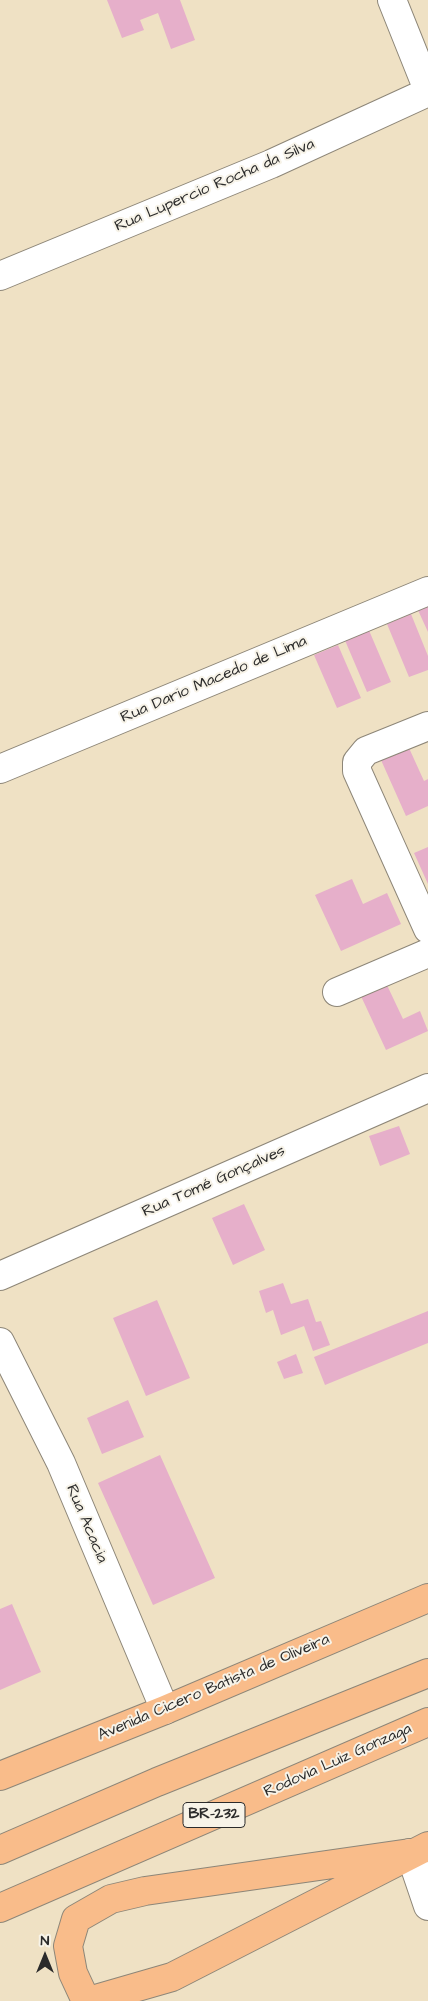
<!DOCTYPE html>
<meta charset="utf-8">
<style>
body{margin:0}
#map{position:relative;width:428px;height:2001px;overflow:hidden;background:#efe1c4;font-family:"Architects Daughter",sans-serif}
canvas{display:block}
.north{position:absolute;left:20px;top:1931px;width:50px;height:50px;-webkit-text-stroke:4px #f7f3e8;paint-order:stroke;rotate:0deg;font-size:14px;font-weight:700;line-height:20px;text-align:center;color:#2b2b2b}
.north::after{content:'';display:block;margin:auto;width:18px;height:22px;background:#2b2b2b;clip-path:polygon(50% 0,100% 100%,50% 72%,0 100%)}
</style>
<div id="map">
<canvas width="428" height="2001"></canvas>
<div class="north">N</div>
</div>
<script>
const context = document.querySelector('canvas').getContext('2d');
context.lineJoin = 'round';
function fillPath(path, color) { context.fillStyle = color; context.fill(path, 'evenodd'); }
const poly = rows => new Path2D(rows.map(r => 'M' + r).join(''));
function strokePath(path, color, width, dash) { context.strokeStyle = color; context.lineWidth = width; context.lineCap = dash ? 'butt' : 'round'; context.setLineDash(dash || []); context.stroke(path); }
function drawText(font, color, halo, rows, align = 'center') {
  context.font = font + ' "Architects Daughter",sans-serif'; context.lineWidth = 4; context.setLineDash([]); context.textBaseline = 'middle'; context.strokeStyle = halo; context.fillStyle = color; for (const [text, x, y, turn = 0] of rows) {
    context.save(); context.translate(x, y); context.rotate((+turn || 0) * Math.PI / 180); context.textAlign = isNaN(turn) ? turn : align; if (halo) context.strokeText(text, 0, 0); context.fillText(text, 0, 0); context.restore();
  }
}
fillPath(poly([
 [107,0,180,0,195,40,171,49,158,13,140,20,144,30,122,38],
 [428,602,428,632,417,608],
 [411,614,428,656,428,670,409,677,387,624],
 [368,628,391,682,367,692,344,638],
 [338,645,361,698,337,708,314,655],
 [409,748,424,781,428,779,428,806,406,816,381,760],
 [428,847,428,884,414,853],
 [352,879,363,904,387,893,401,924,341,951,315,895],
 [386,983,403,1019,420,1011,428,1031,386,1050,360,994],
 [399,1126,410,1154,380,1166,369,1136],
 [244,1204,265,1250,233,1265,212,1218],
 [283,1283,291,1304,308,1299,316,1322,321,1321,330,1345,313,1351,304,1326,281,1335,273,1310,266,1313,259,1291],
 [157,1300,190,1378,146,1396,113,1318],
 [428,1311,428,1343,325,1385,314,1357],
 [296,1354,303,1373,284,1379,277,1362],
 [128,1400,144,1437,102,1454,87,1418],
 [160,1455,215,1578,153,1605,98,1483],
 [12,1604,41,1672,0,1690,0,1609]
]), '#e6afca');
const minor = poly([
 [392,0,428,90],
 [0,276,271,164,428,92],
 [428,726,366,751,357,762,357,771,428,929],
 [0,769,428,591],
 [337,992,428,953],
 [0,1276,428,1088],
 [0,1342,61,1463,165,1710],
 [410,1853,428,1906]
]);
const major = poly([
 [0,1776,165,1710,428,1598],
 [86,2001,73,1973,68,1946,76,1919,111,1899,145,1891,410,1853],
 [89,2001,172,1977,428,1846]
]);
const highway = poly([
 [0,1850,157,1782,428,1673],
 [0,1908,428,1722]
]);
strokePath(minor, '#8d8678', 30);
strokePath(major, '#8d8678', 30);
strokePath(highway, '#8d8678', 30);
strokePath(minor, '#fff', 28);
strokePath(major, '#f9bc8a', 28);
strokePath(highway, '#f9bc8a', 28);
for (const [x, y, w] of [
 [214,1815,62]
]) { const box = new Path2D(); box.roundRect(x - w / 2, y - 12.5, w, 25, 4); context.fillStyle = '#f7f3e8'; context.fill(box); strokePath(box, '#2b2b2b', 1); }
drawText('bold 15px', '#2b2b2b', null, [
 ["BR-232",214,1815]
]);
drawText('16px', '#2b2b2b', '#f7f3e8', [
 ["Rua Lupercio Rocha da Silva",215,186,-23],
 ["Rua Dario Macedo de Lima",214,680,-23],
 ["Rua Tomé Gonçalves",214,1182,-24],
 ["Rua Acacia",86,1524,67],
 ["Avenida Cicero Batista de Oliveira",214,1688,-23],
 ["Rodovia Luiz Gonzaga",338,1761,-24]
]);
</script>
